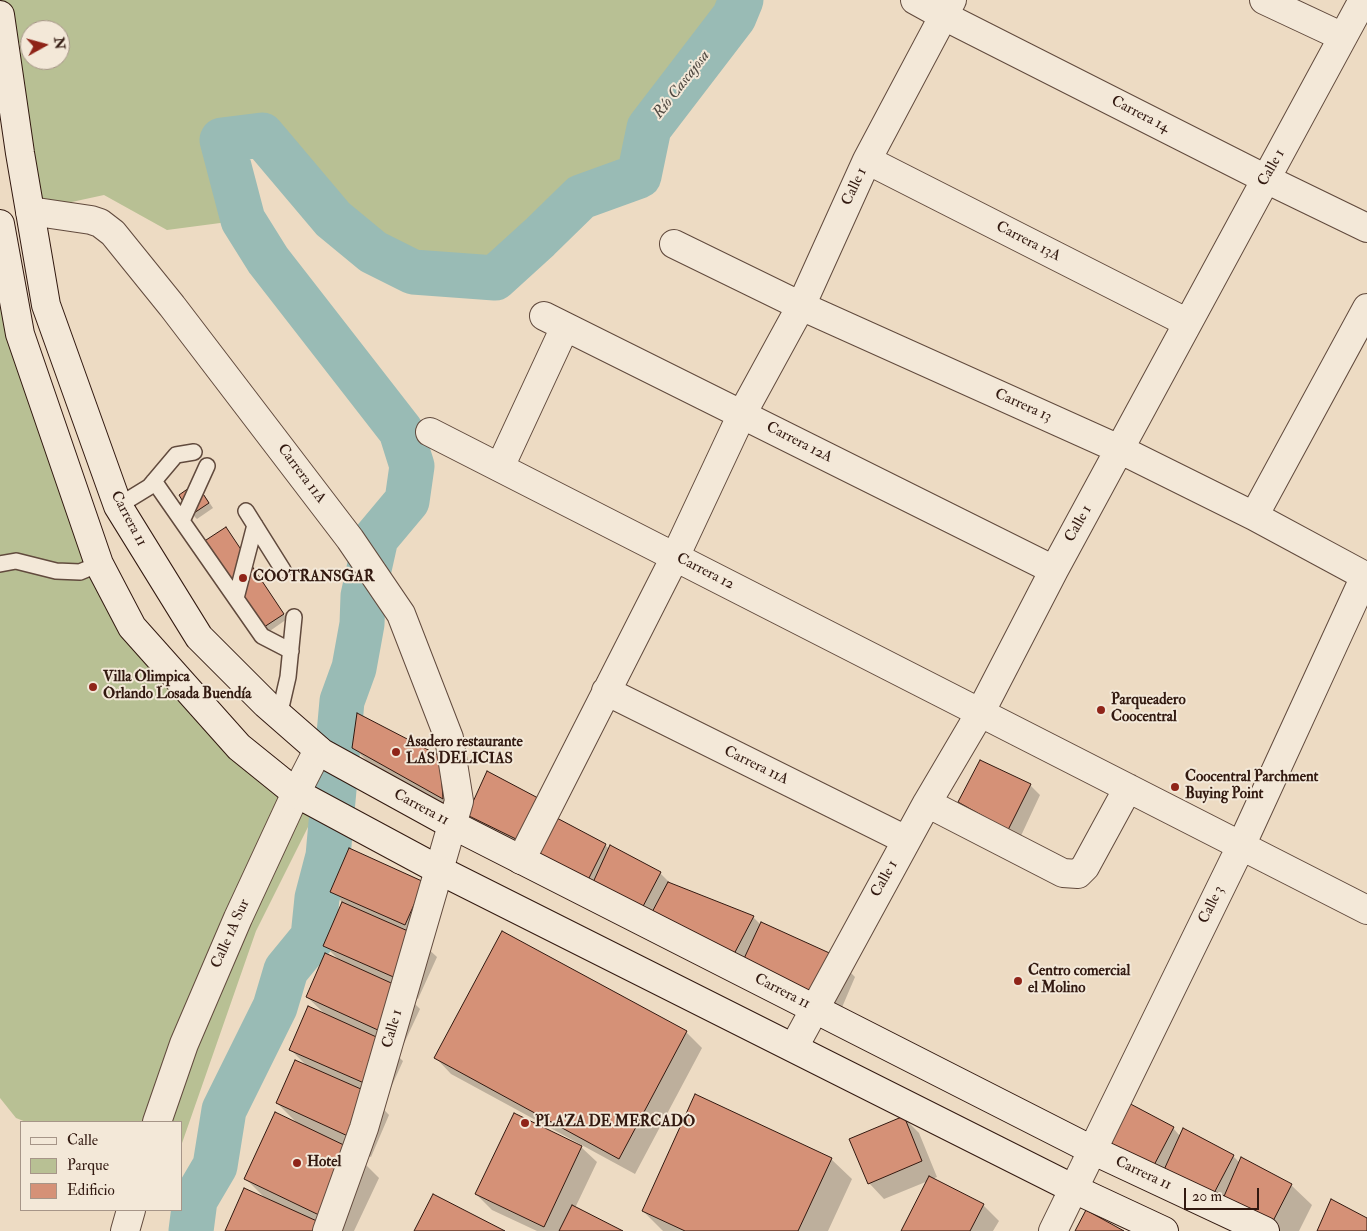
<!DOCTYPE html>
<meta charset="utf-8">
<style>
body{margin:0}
#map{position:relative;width:1367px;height:1231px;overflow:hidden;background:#eddbc3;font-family:"IM FELL Double Pica",serif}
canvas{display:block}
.legend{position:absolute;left:20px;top:1121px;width:162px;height:90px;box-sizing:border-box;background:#f3e8d8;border:1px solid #a69588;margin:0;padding:6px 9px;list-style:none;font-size:15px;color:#321910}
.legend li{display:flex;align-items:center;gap:10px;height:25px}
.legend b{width:25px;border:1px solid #a69588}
.north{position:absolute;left:20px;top:20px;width:50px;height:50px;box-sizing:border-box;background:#f3e8d8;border:1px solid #a69588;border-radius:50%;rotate:83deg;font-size:14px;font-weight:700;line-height:20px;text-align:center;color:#321910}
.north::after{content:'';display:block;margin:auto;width:18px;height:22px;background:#8f2418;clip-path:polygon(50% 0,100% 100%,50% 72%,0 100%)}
.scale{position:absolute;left:1184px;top:1188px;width:75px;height:22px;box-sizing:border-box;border:2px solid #321910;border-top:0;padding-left:6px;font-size:15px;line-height:18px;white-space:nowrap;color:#321910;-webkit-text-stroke:4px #f3e8d8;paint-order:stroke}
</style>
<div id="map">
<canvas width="1367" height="1231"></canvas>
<ul class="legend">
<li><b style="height:6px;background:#f3e8d8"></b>Calle</li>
<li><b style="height:14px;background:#b8c094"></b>Parque</li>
<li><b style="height:14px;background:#d59177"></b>Edificio</li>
</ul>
<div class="north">N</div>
<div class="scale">20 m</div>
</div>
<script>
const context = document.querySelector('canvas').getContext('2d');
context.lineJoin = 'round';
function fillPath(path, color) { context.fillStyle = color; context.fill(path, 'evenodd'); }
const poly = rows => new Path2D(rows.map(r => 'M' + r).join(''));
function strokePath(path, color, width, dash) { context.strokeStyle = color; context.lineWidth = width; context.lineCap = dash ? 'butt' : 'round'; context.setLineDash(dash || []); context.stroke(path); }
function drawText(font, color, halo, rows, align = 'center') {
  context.font = font + ' "IM FELL Double Pica",serif'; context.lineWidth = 4; context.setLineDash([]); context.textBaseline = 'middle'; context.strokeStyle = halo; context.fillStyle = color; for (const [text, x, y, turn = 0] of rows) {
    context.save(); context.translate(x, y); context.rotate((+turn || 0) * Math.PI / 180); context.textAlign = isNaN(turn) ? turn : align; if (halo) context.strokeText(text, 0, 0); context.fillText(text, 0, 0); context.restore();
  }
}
fillPath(poly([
 [0,0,741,0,734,17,649,128,639,176,581,197,539,238,495,278,413,272,373,252,333,219,262,135,222,140,243,220,167,230,104,195,30,211,0,10],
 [30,30,60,30,60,60,30,60],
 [0,224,20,334,132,627,313,817,256,931,181,1146,181,1122,26,1122,16,1118,0,1098]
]), '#b8c094');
fillPath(poly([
 [201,490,213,508,197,519,192,514],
 [225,529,287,619,267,633],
 [354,748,439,757,458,813,369,763],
 [1030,785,1040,795,1019,840,970,812,960,802],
 [468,814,557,820,605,845,609,849,660,873,672,885,753,917,761,925,835,957,855,977,837,1019,489,835],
 [423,883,444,903,425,946,437,957,418,999,404,993,420,1009,401,1050,385,1044,403,1061,384,1103,373,1098,389,1115,371,1157,347,1146,379,1178,354,1231,226,1231,266,1199,246,1179,298,1124,277,1103,308,1067,290,1049,325,1014,307,997,340,961,324,945,343,903,331,891],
 [503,933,686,1032,702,1048,635,1174,451,1074,436,1058],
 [903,1117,919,1133,937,1177,932,1179,983,1205,999,1221,993,1231,903,1231,928,1181,884,1199,869,1183],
 [1173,1128,1180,1136,1233,1156,1240,1163,1291,1185,1312,1205,1299,1231,1264,1231,1125,1164],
 [581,1147,597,1162,575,1208,620,1231,537,1231,492,1210,476,1194],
 [831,1159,852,1179,828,1231,663,1231,643,1211]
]), '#0003');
strokePath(poly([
 [191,1231,195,1200,215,1166,224,1110,275,1007,286,970,313,937,317,898,328,856,342,701,354,668,362,624,363,596,376,538,407,501,412,466,401,431,268,260,243,220,222,140,262,135,333,219,373,252,413,272,495,278,539,238,581,197,639,176,649,128,734,17,741,0]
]), '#99bbb5', 45);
const building = poly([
 [196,483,209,503,191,515,179,495,196,483],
 [226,527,284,614,261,629,203,542,226,527],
 [357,713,440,756,443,799,352,748,357,713],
 [980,760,1031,784,1008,830,958,802,980,760],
 [487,771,538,798,516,839,467,815,487,771],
 [555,817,606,844,585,886,536,861,555,817],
 [610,845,661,872,639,914,590,889,610,845],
 [349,848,424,882,405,925,330,892,349,848],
 [668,882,754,916,733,956,650,916,668,882],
 [342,902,417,935,398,979,323,946,342,902],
 [761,922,836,956,816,999,741,965,761,922],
 [502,931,687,1031,619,1159,434,1058,502,931],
 [325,953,400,987,380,1031,306,997,325,953],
 [308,1006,383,1040,364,1083,289,1050,308,1006],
 [295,1060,370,1093,350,1137,276,1103,295,1060],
 [695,1094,832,1158,798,1231,685,1231,642,1211,695,1094],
 [1123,1100,1174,1127,1152,1169,1103,1144,1123,1100],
 [275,1112,350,1148,319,1215,244,1179,275,1112],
 [514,1113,582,1146,544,1227,475,1194,514,1113],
 [904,1116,922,1161,868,1184,849,1139,904,1116],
 [1183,1128,1234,1155,1212,1197,1163,1172,1183,1128],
 [1241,1157,1292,1184,1271,1225,1222,1201,1241,1157],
 [929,1176,984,1204,970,1231,901,1231,929,1176],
 [244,1188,319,1222,315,1231,225,1231,244,1188],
 [433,1194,505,1231,414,1231,433,1194],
 [1331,1199,1367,1218,1367,1231,1317,1231,1331,1199],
 [572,1205,623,1231,559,1231,572,1205],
 [1086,1210,1124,1231,1075,1231,1086,1210]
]);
fillPath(building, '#d59177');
strokePath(building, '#321910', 1);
const service = poly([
 [154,481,262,636,291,651],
 [118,506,149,487,176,455,194,452],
 [246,511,283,570],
 [182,521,207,466],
 [0,564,16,561,56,571,80,572,99,564],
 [236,598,255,525],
 [279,716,288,677,294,617]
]);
const minor = poly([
 [915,0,944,16,1266,179,1367,228],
 [1264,0,1343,37],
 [867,160,1188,323],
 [30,211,91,220,100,223,113,233,172,306,350,539,401,614,449,738,459,801,364,1128,327,1231],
 [674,244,801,306,1119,449,1254,516,1367,577],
 [544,316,1054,570],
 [430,432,1367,910],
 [500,467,565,327],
 [1254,516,1367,308],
 [606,691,906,840],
 [927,803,1063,873,1078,874,1085,867,1128,788],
 [521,860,675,557,742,414,801,306,867,160,952,0],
 [794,1047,927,803,980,713,1054,570,1363,0],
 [157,1122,184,1044,238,918,296,793,318,750],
 [125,1231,131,1210],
 [1053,1231,1241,846,1365,576]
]);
const secondary = poly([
 [0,15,20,153,46,305,118,506,199,637,266,704,322,753,451,824,1092,1150,1265,1231],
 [0,224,20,334,99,564,132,627,239,747,296,793,439,870,1074,1189,1164,1231]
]);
strokePath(service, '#614a3d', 18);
strokePath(minor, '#614a3d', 30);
strokePath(secondary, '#321910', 30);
strokePath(service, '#f3e8d8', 15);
strokePath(minor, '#f3e8d8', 28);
strokePath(secondary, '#f3e8d8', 28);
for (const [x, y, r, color] of [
 [243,578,5,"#8f2418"],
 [93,687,5,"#8f2418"],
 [1101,710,5,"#8f2418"],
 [396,752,5,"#8f2418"],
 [1175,787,5,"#8f2418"],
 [1018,981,5,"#8f2418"],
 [525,1123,5,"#8f2418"],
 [297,1163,5,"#8f2418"]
]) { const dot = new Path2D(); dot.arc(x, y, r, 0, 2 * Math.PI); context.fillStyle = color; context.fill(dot); strokePath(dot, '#f3e8d8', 2); }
drawText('15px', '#321910', '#f3e8d8', [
 ["Carrera 14",1140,115,27],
 ["Calle 1",1272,168,-61],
 ["Calle 1",855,187,-65],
 ["Carrera 13A",1028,242,27],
 ["Carrera 13",1023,406,24],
 ["Carrera 12A",799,443,27],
 ["Carrera 11A",301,474,53],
 ["Carrera 11",128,519,62],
 ["Calle 1",1079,524,-61],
 ["Carrera 12",705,572,27],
 ["Carrera 11A",756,766,26],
 ["Carrera 11",421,808,28],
 ["Calle 1",885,879,-61],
 ["Calle 3",1212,905,-64],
 ["Calle 1A Sur",231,934,-66],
 ["Carrera 11",782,992,27],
 ["Calle 1",393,1029,-74],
 ["Carrera 11",1143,1174,25]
]);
drawText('bold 15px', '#321910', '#f3e8d8', [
 ["COOTRANSGAR",253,578],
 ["Villa Olimpica",103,678],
 ["Orlando Losada Buendía",103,695],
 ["Parqueadero",1111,701],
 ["Coocentral",1111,718],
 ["Asadero restaurante",406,743],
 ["LAS DELICIAS",406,760],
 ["Coocentral Parchment",1185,778],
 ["Buying Point",1185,795],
 ["Centro comercial",1028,972],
 ["el Molino",1028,989],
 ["PLAZA DE MERCADO",535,1123],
 ["Hotel",307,1163]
], 'left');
drawText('italic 16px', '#514a42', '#f3e8d8', [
 ["Río Cascajosa",682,85,-52]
]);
</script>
